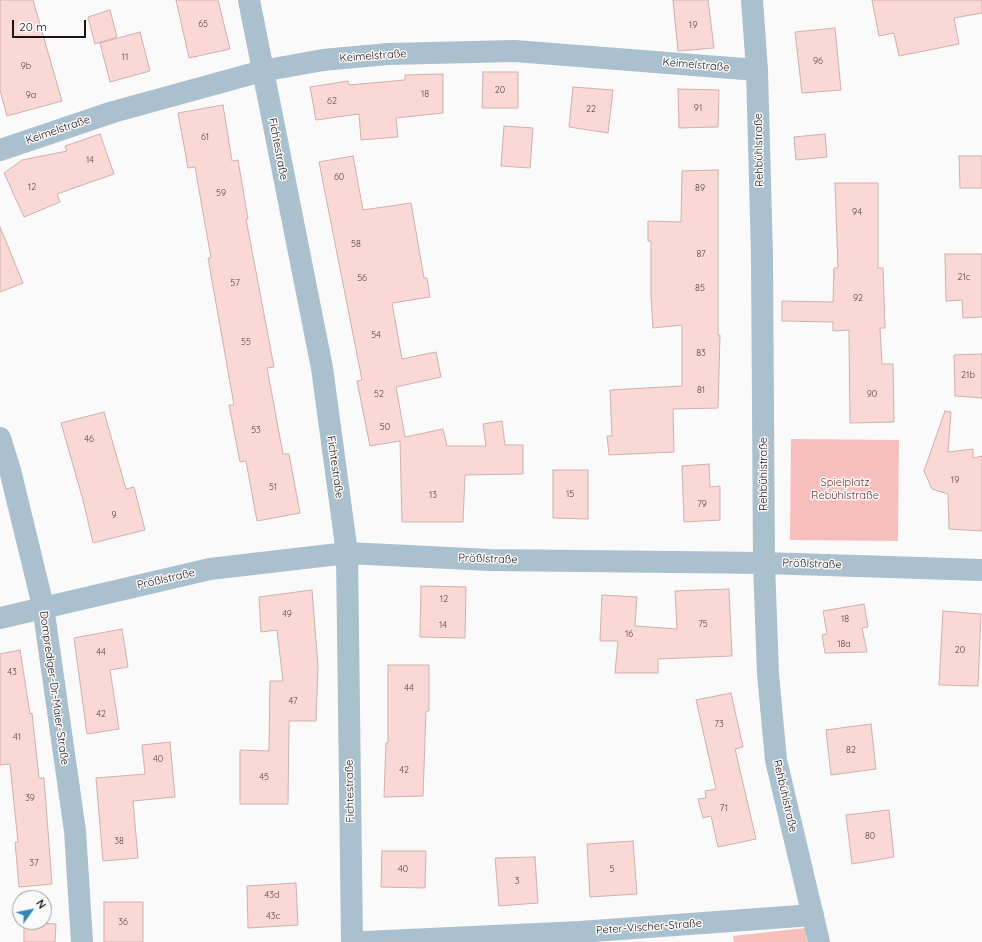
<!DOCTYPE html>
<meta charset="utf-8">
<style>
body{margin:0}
#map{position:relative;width:982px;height:942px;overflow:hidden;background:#fafafa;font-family:Quicksand,sans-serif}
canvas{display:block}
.north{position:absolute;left:12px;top:890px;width:40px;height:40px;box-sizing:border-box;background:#fafafa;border:1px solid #a29d9d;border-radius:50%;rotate:57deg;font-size:11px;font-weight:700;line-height:16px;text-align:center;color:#1e1212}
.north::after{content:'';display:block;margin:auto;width:14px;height:18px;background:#3386b6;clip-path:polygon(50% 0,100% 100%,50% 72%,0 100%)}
.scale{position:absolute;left:12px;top:20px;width:74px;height:18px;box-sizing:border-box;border:2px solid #1e1212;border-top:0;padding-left:5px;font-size:12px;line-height:14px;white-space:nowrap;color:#1e1212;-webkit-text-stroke:3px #fafafa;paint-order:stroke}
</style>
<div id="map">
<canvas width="982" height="942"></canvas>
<div class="north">N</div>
<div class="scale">20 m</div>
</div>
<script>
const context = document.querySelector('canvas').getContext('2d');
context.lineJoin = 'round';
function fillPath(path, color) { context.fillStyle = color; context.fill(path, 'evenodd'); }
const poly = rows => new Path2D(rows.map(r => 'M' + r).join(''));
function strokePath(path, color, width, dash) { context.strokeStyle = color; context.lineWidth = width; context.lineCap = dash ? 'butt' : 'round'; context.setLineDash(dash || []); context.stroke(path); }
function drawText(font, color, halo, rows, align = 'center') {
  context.font = font + ' Quicksand,sans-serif'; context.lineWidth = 3; context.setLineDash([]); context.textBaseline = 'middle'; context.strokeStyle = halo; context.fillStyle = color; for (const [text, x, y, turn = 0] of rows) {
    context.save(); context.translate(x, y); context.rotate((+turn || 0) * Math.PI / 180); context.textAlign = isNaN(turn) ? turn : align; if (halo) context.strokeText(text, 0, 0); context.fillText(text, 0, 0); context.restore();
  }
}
fillPath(poly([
 [791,439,899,440,898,541,790,540],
 [805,928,807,942,734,942,733,936]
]), '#f7bebb');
const building = poly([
 [0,0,33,0,62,101,7,116,0,90,0,0],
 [176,0,218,0,230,49,189,58,176,0],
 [673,0,708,0,714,48,678,51,673,0],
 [872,0,982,0,982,13,954,18,959,44,899,56,894,33,879,36,872,0],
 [110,10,117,37,95,44,88,17,110,10],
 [835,28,841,90,802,93,795,32,835,28],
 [140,32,150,71,110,82,100,43,140,32],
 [483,72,518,72,518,108,482,108,483,72],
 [443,74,443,113,396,118,398,137,361,140,359,114,316,120,310,87,348,81,349,85,405,80,405,75,443,74],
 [573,87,613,90,608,133,569,127,573,87],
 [678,89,719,90,718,127,679,128,678,89],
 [223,105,232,161,238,160,248,219,246,219,274,367,267,368,283,454,289,454,300,513,257,521,246,461,240,462,229,405,234,405,208,258,211,258,195,167,188,168,178,113,223,105],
 [504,126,533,128,530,168,501,166,504,126],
 [100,134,114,174,57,194,60,202,24,217,4,173,22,160,67,151,65,146,100,134],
 [825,134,827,157,796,160,794,137,825,134],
 [353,156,363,210,411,203,424,278,427,278,430,297,392,303,402,359,436,352,441,377,396,387,405,437,443,429,447,446,486,446,483,424,502,421,505,445,523,445,523,474,465,475,463,522,402,522,400,441,370,446,357,381,362,380,319,162,353,156],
 [959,156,982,156,982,188,960,188,959,156],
 [718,170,718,335,720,335,718,408,673,409,674,452,609,455,607,436,612,436,610,390,682,386,682,325,653,328,651,297,651,241,648,241,648,221,681,222,682,171,718,170],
 [835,183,878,183,878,268,883,268,885,328,880,328,882,364,893,364,894,422,850,423,849,330,833,331,833,322,782,321,782,301,833,302,834,268,838,268,835,183],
 [0,227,23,283,0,292,0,227],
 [945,254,982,254,982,317,963,318,962,300,946,301,945,254],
 [982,354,982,398,955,396,954,355,982,354],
 [945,411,951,412,948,452,973,449,973,458,982,456,982,531,949,529,948,494,932,489,924,471,945,411],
 [104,412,126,489,134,487,145,530,93,543,83,500,61,423,104,412],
 [709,464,710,487,720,486,720,520,684,522,682,466,709,464],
 [553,470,588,470,588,519,553,518,553,470],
 [421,586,466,587,465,638,420,637,421,586],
 [729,589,732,656,658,659,658,673,615,673,618,641,600,641,602,595,637,597,635,626,677,629,675,591,729,589],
 [312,590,318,666,316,721,289,721,288,804,240,804,240,750,269,751,270,681,283,681,277,630,261,632,259,597,312,590],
 [864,604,868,627,862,628,867,652,825,653,822,635,827,634,823,611,864,604],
 [943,611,981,614,978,686,939,685,943,611],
 [122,629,128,667,110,670,119,729,87,734,74,638,122,629],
 [20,650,30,714,32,713,39,778,44,778,52,884,19,887,15,842,18,842,10,764,0,765,0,654,20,650],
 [388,665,429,665,429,711,426,711,423,796,384,797,386,743,388,743,388,665],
 [731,693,743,747,735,749,756,839,718,847,711,816,703,818,698,799,706,798,705,791,716,789,696,700,731,693],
 [871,724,876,769,831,775,826,730,871,724],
 [170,742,175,797,133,801,138,858,103,861,96,778,145,774,142,745,170,742],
 [889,810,894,857,852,864,846,815,889,810],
 [633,841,637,894,590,897,587,844,633,841],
 [382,851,426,851,425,888,381,887,382,851],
 [535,857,538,903,499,906,495,858,535,857],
 [296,883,298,925,248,928,247,886,296,883],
 [104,902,143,902,143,942,104,942,104,902],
 [24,922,56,924,55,942,24,942,24,922]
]);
fillPath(building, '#fad8d6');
strokePath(building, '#cfafad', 1);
strokePath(poly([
 [249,0,322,368,347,553,352,942],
 [752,0,757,70,762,256,764,563,768,674,776,760,819,942],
 [0,150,113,112,262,71,323,60,388,54,515,51,757,70],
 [0,438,10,470,43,606,75,831,82,942],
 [0,618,210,569,347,553,490,560,764,563,982,570],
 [365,942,580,932,813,915]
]), '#abc0ce', 22);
drawText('9px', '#554443', null, [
 ["65",203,24],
 ["19",693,25],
 ["11",125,57],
 ["96",818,61],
 ["9b",26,66],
 ["20",500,90],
 ["18",425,94],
 ["9a",31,95],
 ["62",332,101],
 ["91",698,108],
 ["22",591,109],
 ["61",205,137],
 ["14",90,160],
 ["60",339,177],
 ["12",32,187],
 ["89",700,188],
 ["59",221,193],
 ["94",857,212],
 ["58",356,244],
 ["87",701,254],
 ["21c",964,277],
 ["56",362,278],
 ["57",235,283],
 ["85",700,288],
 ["92",858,298],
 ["54",376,335],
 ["55",246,342],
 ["83",701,353],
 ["21b",968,375],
 ["81",701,390],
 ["52",379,394],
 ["90",872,394],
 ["50",385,427],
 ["53",256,430],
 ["46",89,439],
 ["19",955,480],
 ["51",273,487],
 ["15",570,494],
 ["13",433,495],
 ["79",702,504],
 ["9",114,515],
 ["12",444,599],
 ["49",287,614],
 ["18",845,619],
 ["75",703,624],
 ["14",443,625],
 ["16",629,634],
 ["18a",844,644],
 ["20",960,650],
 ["44",101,652],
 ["43",12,672],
 ["44",409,688],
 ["47",293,701],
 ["42",101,714],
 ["73",719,724],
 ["41",17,737],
 ["82",851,750],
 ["40",158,759],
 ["42",404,770],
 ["45",264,777],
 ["39",30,798],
 ["71",724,808],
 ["80",870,836],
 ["38",119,841],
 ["37",34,863],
 ["40",403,869],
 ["5",612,869],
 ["3",517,881],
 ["43d",272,895],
 ["43c",273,916],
 ["36",123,922]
]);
drawText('11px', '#1e1212', '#fafafa', [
 ["Keimelstraße",373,56,-4],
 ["Keimelstraße",696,65,5],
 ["Keimelstraße",58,130,-19],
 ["Fichtestraße",278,149,79],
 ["Rehbühlstraße",759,150,-91],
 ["Fichtestraße",335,467,82],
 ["Rehbühlstraße",764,474,-90],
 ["Prößlstraße",488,559,2],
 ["Prößlstraße",812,564,2],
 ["Prößlstraße",166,579,-13],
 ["Domprediger-Dr.-Maier-Straße",54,688,82],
 ["Fichtestraße",350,791,-91],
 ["Rehbühlstraße",785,796,77],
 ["Peter-Vischer-Straße",649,927,-4]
]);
drawText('11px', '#753031', '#fafafa', [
 ["Spielplatz",845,483],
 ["Rebühlstraße",845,496]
]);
</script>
